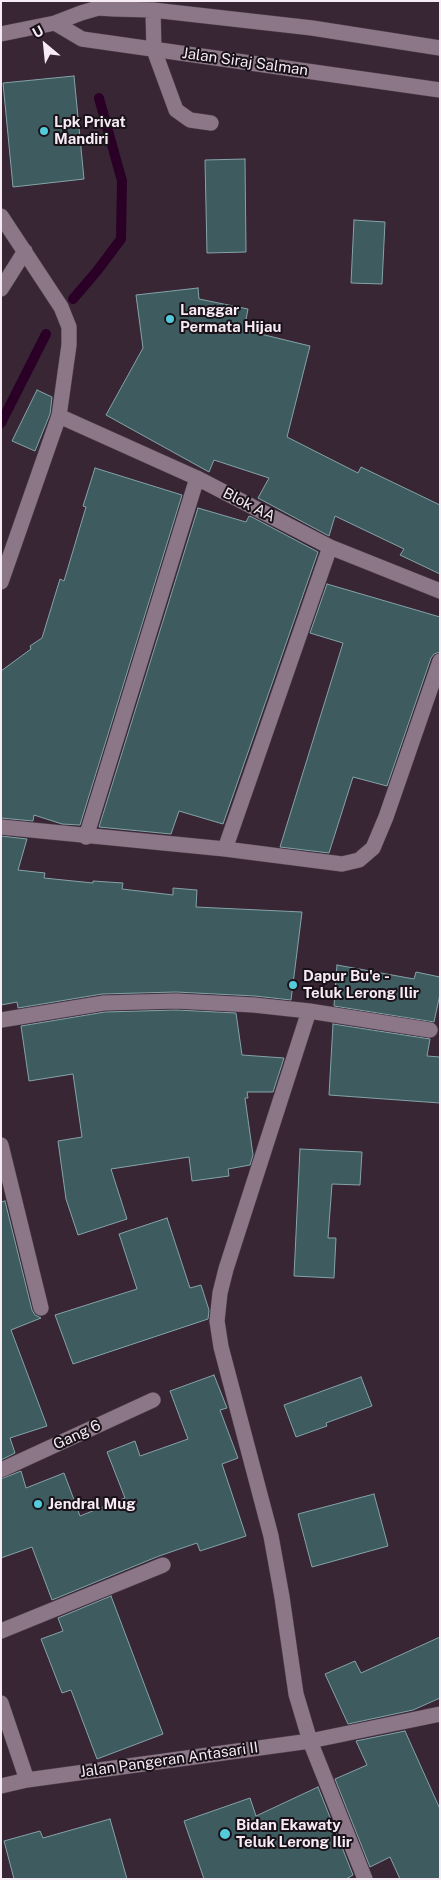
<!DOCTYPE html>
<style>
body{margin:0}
#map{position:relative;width:441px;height:1880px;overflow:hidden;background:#382635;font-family:"Public Sans",sans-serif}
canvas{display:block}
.frame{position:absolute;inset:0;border:2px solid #f7ebf5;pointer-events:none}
.north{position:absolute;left:20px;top:20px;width:50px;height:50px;-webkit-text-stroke:4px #1a1219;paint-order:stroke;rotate:332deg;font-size:14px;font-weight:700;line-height:20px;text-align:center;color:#f7ebf5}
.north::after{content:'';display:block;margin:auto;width:18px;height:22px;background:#f7ebf5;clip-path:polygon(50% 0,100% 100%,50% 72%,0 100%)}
</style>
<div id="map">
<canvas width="441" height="1880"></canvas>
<div class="frame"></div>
<div class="north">U</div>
</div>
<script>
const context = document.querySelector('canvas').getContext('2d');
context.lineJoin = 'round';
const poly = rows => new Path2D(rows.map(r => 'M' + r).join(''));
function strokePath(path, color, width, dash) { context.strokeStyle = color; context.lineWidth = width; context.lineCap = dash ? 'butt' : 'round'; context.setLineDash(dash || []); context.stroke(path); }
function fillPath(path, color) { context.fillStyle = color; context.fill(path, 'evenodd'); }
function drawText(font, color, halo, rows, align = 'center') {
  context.font = font + ' "Public Sans",sans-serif'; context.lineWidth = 4; context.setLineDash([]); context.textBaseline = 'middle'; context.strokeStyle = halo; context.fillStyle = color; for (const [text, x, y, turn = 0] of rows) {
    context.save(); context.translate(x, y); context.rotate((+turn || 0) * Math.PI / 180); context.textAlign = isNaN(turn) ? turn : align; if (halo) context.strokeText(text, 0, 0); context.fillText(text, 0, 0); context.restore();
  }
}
strokePath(poly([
 [73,299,97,271,121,239,122,181,99,98],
 [1,423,46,334]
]), '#2a0026', 10);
const building = poly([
 [74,76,84,179,13,187,3,83,74,76],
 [245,159,246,252,207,253,205,160,245,159],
 [354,220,385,222,382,284,351,283,354,220],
 [198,288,199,299,248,309,244,330,310,346,287,437,358,473,361,467,440,505,440,574,400,555,404,549,335,516,329,536,258,498,269,478,214,460,209,472,106,415,143,348,136,295,198,288],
 [37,390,52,397,50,414,35,451,12,441,37,390],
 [95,468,182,495,80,825,62,824,34,815,33,821,1,818,1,671,31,649,30,646,42,638,60,579,64,581,86,507,83,506,95,468],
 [198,508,246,522,249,516,252,517,318,552,223,824,179,811,171,834,99,827,198,508],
 [327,584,440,617,440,652,434,654,431,658,387,786,353,777,329,853,280,847,343,643,310,633,327,584],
 [1,836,27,839,18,870,45,873,44,878,93,883,93,881,123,883,122,889,173,895,173,888,197,890,196,907,302,912,291,1000,255,996,176,992,102,994,18,1008,17,1002,1,1005,1,836],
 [337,965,414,979,416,972,440,977,440,994,434,1022,334,1006,337,965],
 [176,1010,236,1013,242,1055,284,1058,273,1092,247,1092,248,1098,245,1098,253,1155,250,1165,228,1169,229,1176,192,1181,189,1157,111,1169,127,1219,78,1235,66,1199,58,1141,82,1137,73,1074,29,1081,21,1026,105,1012,176,1010],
 [333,1024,430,1039,427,1056,440,1057,440,1103,329,1095,333,1024],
 [300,1149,362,1152,360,1185,332,1184,328,1238,336,1238,334,1278,294,1276,300,1149],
 [5,1201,32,1310,35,1315,41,1318,11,1330,47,1426,10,1438,15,1453,1,1460,1,1202,5,1201],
 [167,1218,190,1288,201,1285,209,1310,208,1319,73,1364,55,1315,137,1289,119,1234,167,1218],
 [214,1375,227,1408,220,1410,238,1458,222,1464,246,1536,200,1551,197,1543,159,1556,52,1600,32,1547,1,1558,1,1479,21,1471,26,1488,64,1473,80,1516,125,1498,107,1452,135,1441,140,1456,188,1439,170,1391,214,1375],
 [361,1377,372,1406,326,1423,327,1426,296,1437,284,1405,361,1377],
 [374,1494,388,1546,312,1567,298,1514,374,1494],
 [111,1596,163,1734,97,1759,71,1690,62,1693,41,1639,63,1631,58,1618,111,1596],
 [440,1637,440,1698,413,1710,348,1724,325,1674,355,1661,361,1673,440,1637],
 [405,1731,440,1809,440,1879,400,1879,390,1857,370,1867,335,1779,367,1765,356,1741,405,1731],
 [318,1787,353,1875,346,1879,204,1879,184,1821,250,1798,256,1816,318,1787],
 [110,1819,127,1879,14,1879,4,1841,40,1831,43,1838,110,1819]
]);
fillPath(building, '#3e5c60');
strokePath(building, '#84a3a8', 1);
const minor = poly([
 [153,10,154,50,176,110,190,120,211,123],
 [55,23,82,39,440,90],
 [1,34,55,23,81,13,98,8,114,9,153,10,312,28,440,48],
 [1,216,61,307,69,327,69,345,59,416,1,582],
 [1,289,25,251],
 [59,416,197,478,330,547,440,591],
 [1,827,225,849,342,864,359,860,373,848,386,817,440,661],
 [86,837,197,478],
 [225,849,330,547],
 [309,1011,226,1269,220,1293,217,1321,221,1347,271,1536,282,1597,296,1694,310,1741,365,1879],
 [1,1020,104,1003,176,1001,254,1005,309,1011,430,1030],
 [1,1145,41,1308],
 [1,1470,153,1400],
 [1,1631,163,1565],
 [1,1703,27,1780],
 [1,1786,27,1780,310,1741,440,1714]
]);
strokePath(minor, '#534450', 16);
strokePath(minor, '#8c7788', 15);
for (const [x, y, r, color] of [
 [44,131,5,"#53cbdb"],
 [170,319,5,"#53cbdb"],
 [293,985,5,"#53cbdb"],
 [38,1504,5,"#53cbdb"],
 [225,1834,6,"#53cbdb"]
]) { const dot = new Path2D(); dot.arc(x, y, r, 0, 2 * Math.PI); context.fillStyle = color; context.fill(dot); strokePath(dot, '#1a1219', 2); }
drawText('15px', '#f7ebf5', '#1a1219', [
 ["Jalan Siraj Salman",245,62,8],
 ["Blok AA",249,505,27],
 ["Gang 6",77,1435,-25],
 ["Jalan Pangeran Antasari II",169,1760,-8]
]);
drawText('bold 15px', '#f7ebf5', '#1a1219', [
 ["Lpk Privat",54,122],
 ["Mandiri",54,139],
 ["Langgar",180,310],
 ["Permata Hijau",180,327],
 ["Dapur Bu'e -",303,976],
 ["Teluk Lerong Ilir",303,993],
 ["Jendral Mug",48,1504],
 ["Bidan Ekawaty",236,1825],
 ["Teluk Lerong Ilir",236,1842]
], 'left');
</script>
